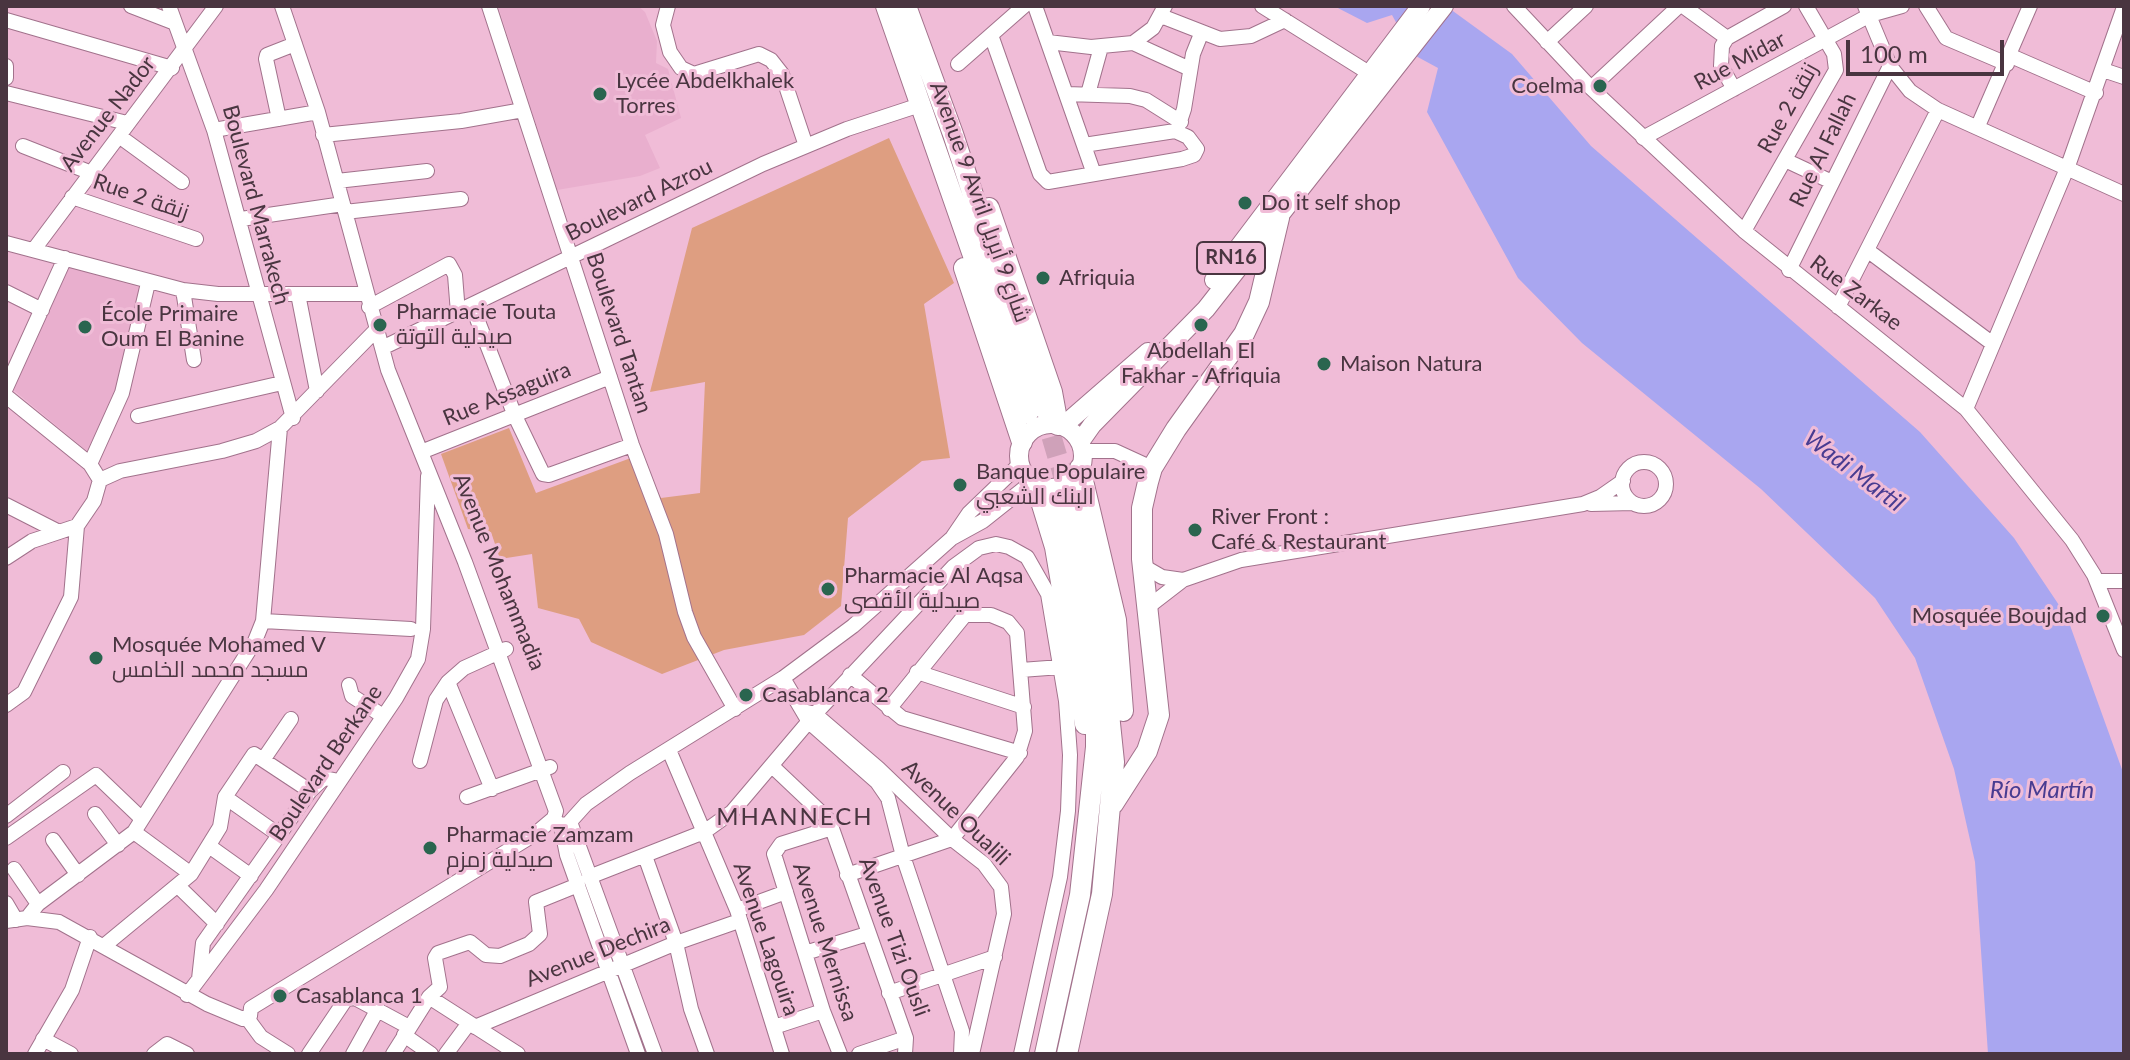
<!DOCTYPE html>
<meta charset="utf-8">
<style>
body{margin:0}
#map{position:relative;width:2130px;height:1060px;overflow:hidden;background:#f0bcd7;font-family:Lato,sans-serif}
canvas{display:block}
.frame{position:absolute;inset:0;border:8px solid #493540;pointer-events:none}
.scale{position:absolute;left:1846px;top:40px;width:158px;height:36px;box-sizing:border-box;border:4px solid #493540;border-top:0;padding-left:10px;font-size:24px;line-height:28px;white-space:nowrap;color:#493540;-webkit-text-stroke:6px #f0bcd7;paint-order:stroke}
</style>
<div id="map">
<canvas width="2130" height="1060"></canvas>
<div class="frame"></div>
<div class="scale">100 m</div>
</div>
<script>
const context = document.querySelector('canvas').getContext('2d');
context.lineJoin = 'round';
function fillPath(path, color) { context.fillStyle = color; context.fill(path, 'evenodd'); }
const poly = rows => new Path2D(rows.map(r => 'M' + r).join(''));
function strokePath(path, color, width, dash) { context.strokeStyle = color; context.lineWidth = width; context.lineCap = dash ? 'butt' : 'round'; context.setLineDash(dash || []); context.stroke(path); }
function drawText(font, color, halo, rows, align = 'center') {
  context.font = font + ' Lato,Cairo,sans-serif'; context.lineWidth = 6; context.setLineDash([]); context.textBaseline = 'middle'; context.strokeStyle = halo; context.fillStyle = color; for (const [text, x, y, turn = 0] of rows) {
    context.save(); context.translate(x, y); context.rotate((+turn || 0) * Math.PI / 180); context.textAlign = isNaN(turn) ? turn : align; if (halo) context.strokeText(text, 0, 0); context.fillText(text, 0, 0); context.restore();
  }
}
fillPath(poly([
 [498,6,638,6,645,12,657,41,656,63,668,69,681,118,645,135,660,168,640,176,557,190],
 [65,266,142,288,117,391,87,451,11,388]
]), '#e9afce');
fillPath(poly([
 [889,138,954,283,924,304,950,458,922,461,848,518,841,606,804,635,724,650,662,674,591,642,579,619,538,608,532,554,500,559,491,532,468,529,441,454,509,428,536,493,639,455,661,498,700,493,705,382,650,392,692,228]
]), '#de9e81');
fillPath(poly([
 [1334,6,1446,6,1512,54,1591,146,1920,432,2014,538,2067,617,2124,775,2124,1054,1988,1054,1975,862,1954,769,1915,658,1875,598,1761,489,1582,343,1518,278,1427,112,1438,68,1414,55,1392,15,1367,23]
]), '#a9a6f0');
strokePath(poly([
 [1043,408,1069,496]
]), '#cfa1b9', 20, [20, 10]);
const minor = poly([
 [131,6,175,23],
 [169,6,214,130,293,418],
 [282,6,318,112,388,370,465,562,556,811],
 [489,6,632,445,666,534,685,612,694,637,735,709],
 [668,6,663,25,670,52,681,68,694,74,759,54,771,60,782,74,806,146],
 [1035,6,1094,174],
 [1262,6,1369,73],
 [1514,6,1591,88,1744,231,1966,409,2072,540,2094,575,2124,650],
 [1683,6,1727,38],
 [1926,6,1946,38,2007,64],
 [1161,16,1220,39,1251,36,1285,20],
 [6,20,172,68],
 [991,35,1040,174,1048,182,1182,159,1194,155,1197,149,1188,137,1175,131,1084,145],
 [1048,42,1091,47,1133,43,1153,28,1165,6],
 [1547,42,1586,6],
 [1133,43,1190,69],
 [2011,56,2096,93],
 [958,64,1024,6],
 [6,66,6,78],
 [1890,66,1910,91,1938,110,2124,194],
 [2103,70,2124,77],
 [1591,88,1679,6],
 [1734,89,1721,66,1722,46,1727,38,1784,6],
 [6,93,127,123],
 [1066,94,1130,96,1146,100,1181,122],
 [1088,94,1101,47],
 [279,119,266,59,267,55,295,44],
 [1978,126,2030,6],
 [1178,127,1184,109,1193,54,1201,34],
 [214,130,318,112],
 [323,135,461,121,523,110],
 [119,136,182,182],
 [1643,138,1870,15,1902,6],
 [23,146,89,172],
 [1785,160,1832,182],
 [337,181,427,171],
 [72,197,196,239],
 [345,212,461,199],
 [241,219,343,204],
 [1744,231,1836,70,1834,54,1806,6],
 [6,243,183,290,218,294,365,294],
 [35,248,216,6],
 [1867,250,1993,344],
 [1789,270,1890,66,1865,6],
 [183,290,194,360],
 [6,292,42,310],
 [298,294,317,391],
 [472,306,515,416,543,474,549,475,632,445],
 [369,307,449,264,455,275,458,313],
 [1838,307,1938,110],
 [382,348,763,164,847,129,920,105],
 [6,388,65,258],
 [6,396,90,464,100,480,120,471,222,451,256,441,280,428,375,331],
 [1966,409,2068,166,2124,7],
 [138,416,282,383],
 [1082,451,1115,451,1152,468],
 [421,452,610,377],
 '1622 484a22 22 0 1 1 44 0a22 22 0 1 1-44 0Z',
 [90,464,122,393,148,283],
 [1591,504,1633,503],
 [6,505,57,531],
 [952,538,969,513,1020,464],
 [6,558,32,541,77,526],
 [1143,566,1162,577,1183,580],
 [2097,581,2124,581],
 [1148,607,1183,580,1241,560,1583,504,1600,497,1623,481],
 [263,621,411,629],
 [1021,670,1061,667],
 [917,672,1024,707],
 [850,675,902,718,1020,753],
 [783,678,809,722,877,782,888,798,903,856,962,1031,961,1054],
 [448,682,492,789],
 [349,685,352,696,383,716],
 [6,705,24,692,71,597,77,526,94,501,100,480],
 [803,711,815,714,878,768,952,839,984,864,1001,887,1004,914,972,1054],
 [669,750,737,910,782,1054],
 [263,760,291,719],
 [420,761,436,700,448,682,464,668,506,649],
 [772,766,829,820,906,1038,905,1054],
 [225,797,279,835],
 [467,797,550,767],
 [95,814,118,845],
 [6,816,63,772],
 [554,818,559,825,568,824,586,804,630,773,783,678,853,626,952,538,983,521,1032,482],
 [570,822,655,1054],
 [561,825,567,855,638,1054],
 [832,828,781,844,774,854,823,1011,840,1054],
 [134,832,191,874],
 [6,838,96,775,142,819],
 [53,840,78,875],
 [209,846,251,876],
 [645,856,676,943,691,1009,707,1054],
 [14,869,38,904],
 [847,875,952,839,1017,757,1025,731,1017,633,1008,622,991,615,965,615,889,709],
 [589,877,704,832,732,812,815,714,953,567,979,548,996,544,1009,547,1027,557,1048,594,1066,701,1070,755,1068,811,1060,877,1021,1054],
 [179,887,217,924],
 [6,903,16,920],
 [737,910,786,892],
 [27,918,38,904,134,832,255,641,263,621,280,428],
 [6,921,27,918,59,922,207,1004,243,1019,250,1016,251,1008],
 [105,945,191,874,220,827,225,797,254,754,310,791],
 [805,953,867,934],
 [199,979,203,943,310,791,324,778,339,781],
 [889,993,995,957],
 [187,995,266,890,396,698,418,659,423,629,428,476],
 [429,997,518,1054],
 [251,1008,535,834,554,818,556,811],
 [247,1018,261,1037,288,1054],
 [475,1027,676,943,739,921],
 [774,1027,823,1011],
 [404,1035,431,1054],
 [43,1039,71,1054],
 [35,1054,72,990,90,937],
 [154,1054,167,1044,187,1054],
 [309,1054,346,999,355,998,409,1027],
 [353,1054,378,1009],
 [393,1054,429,997,440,987,435,958,438,953,470,942,486,955,500,956,529,944,540,934,536,902,578,885],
 [446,1054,469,1023],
 [859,1054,906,1038]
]);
const major = poly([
 [1214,280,1421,6],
 '1019 456a32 32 0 1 1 64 0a32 32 0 1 1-64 0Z',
 [1063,426,1148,352],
 [1080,442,1092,425,1206,309,1444,6]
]);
const highway = poly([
 [886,6,1028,413],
 [906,6,953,134,1043,408],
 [989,208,1052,392,1058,425],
 [964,268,1022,442],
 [1080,468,1116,620,1123,711],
 [1036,485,1055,547,1085,724],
 [1113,804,1147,751,1159,715,1142,559,1142,508,1148,482,1152,468,1176,429,1244,334,1259,302,1279,218],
 [1045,1054,1080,895,1096,747,1096,696,1086,628,1056,500],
 [1067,1054,1102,894,1114,762,1099,617,1069,496]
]);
strokePath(minor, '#a2728c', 16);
strokePath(major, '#a2728c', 20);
strokePath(highway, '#a2728c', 22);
strokePath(minor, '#fff', 14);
strokePath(major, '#fff', 18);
strokePath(highway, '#fff', 20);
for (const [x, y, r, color] of [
 [1600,86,8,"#2a654f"],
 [600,94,8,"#2a654f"],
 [1245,203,8,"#2a654f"],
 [1043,278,8,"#2a654f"],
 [380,325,8,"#2a654f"],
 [1201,325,8,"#2a654f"],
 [85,327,8,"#2a654f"],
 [1324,364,8,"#2a654f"],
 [960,485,8,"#2a654f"],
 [1195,530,8,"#2a654f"],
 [828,589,8,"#2a654f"],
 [2103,616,8,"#2a654f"],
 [96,658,8,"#2a654f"],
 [746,695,8,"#2a654f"],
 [430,848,8,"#2a654f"],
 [280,996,8,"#2a654f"]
]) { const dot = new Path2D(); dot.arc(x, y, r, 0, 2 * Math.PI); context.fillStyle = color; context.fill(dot); strokePath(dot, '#f0bcd7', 3); }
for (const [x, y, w] of [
 [1231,258,68]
]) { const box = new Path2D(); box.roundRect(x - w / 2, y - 16, w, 32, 6); context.fillStyle = '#f0bcd7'; context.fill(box); strokePath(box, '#493540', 2); }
drawText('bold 20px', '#493540', null, [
 ["RN16",1231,258]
]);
drawText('22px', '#493540', '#f0bcd7', [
 ["Rue Midar",1740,61,-28],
 ["Rue 2 زنقة",1788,108,-61],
 ["Avenue Nador",108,114,-52],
 ["Rue Al Fallah",1823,150,-64],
 ["Rue 2 زنقة",141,197,19],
 ["Boulevard Azrou",639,200,-26],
 ["Avenue 9 Avril شارع 9 أبريل",980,202,70],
 ["Boulevard Marrakech",256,205,75],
 ["Rue Zarkae",1856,293,37],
 ["Boulevard Tantan",619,333,72],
 ["Rue Assaguira",507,394,-22],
 ["Avenue Mohammadia",499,572,68],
 ["Boulevard Berkane",326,763,-56],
 ["Avenue Oualili",956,813,44],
 ["Avenue Tizi Ousli",894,937,70],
 ["Avenue Lagouira",766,939,71],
 ["Avenue Mernissa",825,942,72],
 ["Avenue Dechira",598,952,-22]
]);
drawText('22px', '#493540', '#f0bcd7', [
 ["Lycée Abdelkhalek",616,81],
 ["Torres",616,106],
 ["Coelma",1584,86,"right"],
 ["Do it self shop",1261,203],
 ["Afriquia",1059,278],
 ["Pharmacie Touta",396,312],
 ["صيدلية التوتة",396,337],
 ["École Primaire",101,314],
 ["Oum El Banine",101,339],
 ["Abdellah El",1201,351,"center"],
 ["Fakhar - Afriquia",1201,376,"center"],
 ["Maison Natura",1340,364],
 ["Banque Populaire",976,472],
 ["البنك الشعبي",976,497],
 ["River Front :",1211,517],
 ["Café & Restaurant",1211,542],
 ["Pharmacie Al Aqsa",844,576],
 ["صيدلية الأقصى",844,601],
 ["Mosquée Boujdad",2087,616,"right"],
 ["Mosquée Mohamed V",112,645],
 ["مسجد محمد الخامس",112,670],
 ["Casablanca 2",762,695],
 ["Pharmacie Zamzam",446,835],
 ["صيدلية زمزم",446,860],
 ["Casablanca 1",296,996]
], 'left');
drawText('italic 24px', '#483c91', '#f0bcd7', [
 ["Wadi Martil",1854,471,37],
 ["Río Martín",2042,790]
]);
context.letterSpacing = '2px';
drawText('24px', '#493540', '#f0bcd7', [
 ["MHANNECH",795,817]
]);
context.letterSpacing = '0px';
</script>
